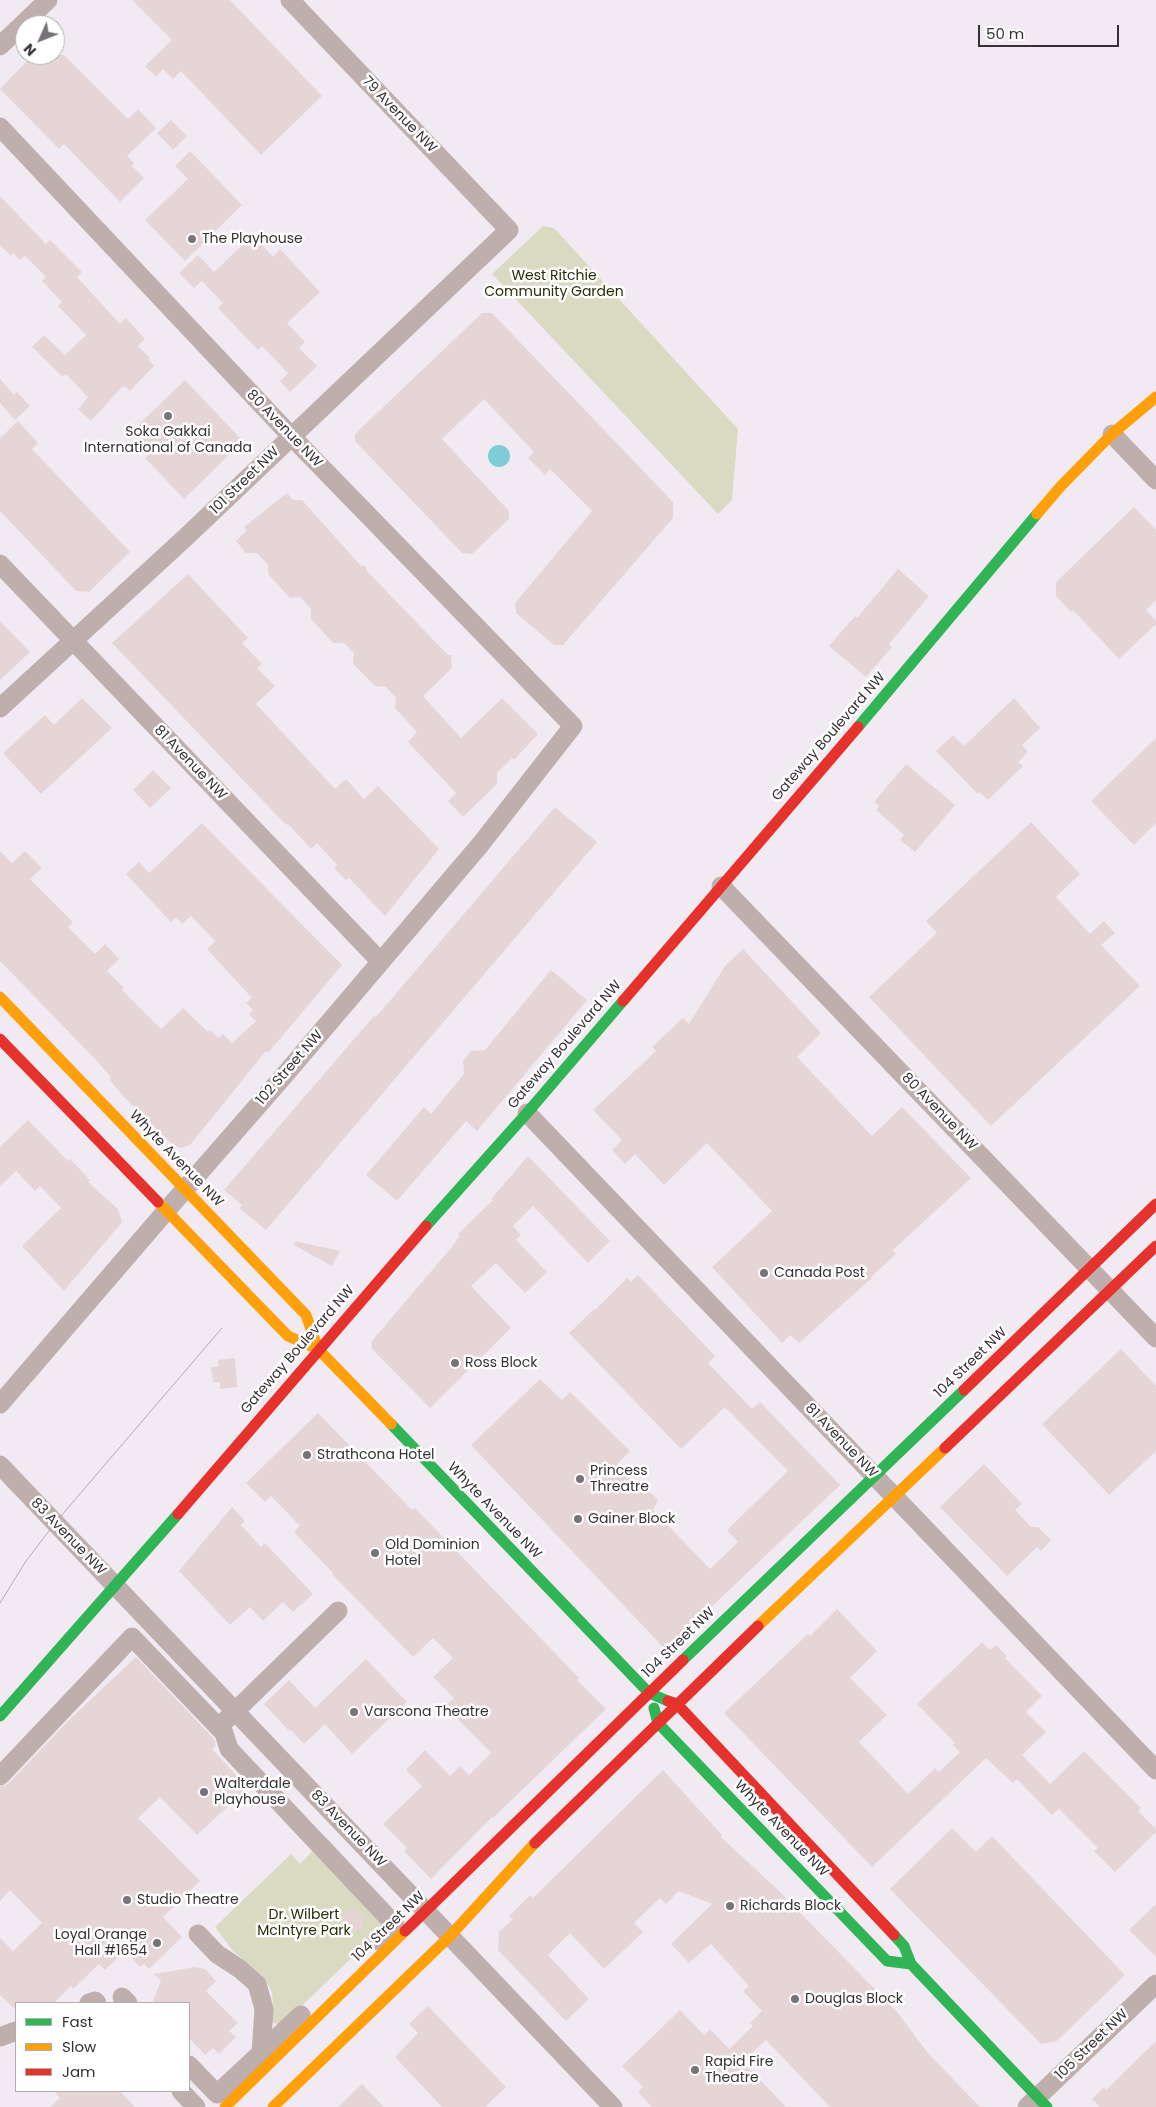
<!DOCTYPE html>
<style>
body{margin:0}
#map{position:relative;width:1156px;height:2107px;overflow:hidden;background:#f2eaf3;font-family:Poppins,sans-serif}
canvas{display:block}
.legend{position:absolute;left:15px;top:2002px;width:175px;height:90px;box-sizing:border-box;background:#fff;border:1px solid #afadaf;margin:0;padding:6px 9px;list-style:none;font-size:15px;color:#373137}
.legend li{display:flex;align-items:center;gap:10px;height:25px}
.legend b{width:25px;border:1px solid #afadaf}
.north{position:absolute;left:15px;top:15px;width:50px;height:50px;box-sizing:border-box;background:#fff;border:1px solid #afadaf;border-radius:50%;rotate:226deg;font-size:14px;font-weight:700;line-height:20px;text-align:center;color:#373137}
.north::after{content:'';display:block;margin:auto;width:18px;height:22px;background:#787279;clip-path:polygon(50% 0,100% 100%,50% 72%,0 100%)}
.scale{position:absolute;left:978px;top:25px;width:141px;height:22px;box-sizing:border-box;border:2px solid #373137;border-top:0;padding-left:6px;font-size:15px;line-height:18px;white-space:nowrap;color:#373137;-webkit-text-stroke:4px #fff;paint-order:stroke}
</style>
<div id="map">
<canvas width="1156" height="2107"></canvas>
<ul class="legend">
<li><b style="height:6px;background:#30b455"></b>Fast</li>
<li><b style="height:6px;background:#ff9f0a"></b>Slow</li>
<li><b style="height:6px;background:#e5322d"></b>Jam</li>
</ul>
<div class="north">N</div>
<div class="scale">50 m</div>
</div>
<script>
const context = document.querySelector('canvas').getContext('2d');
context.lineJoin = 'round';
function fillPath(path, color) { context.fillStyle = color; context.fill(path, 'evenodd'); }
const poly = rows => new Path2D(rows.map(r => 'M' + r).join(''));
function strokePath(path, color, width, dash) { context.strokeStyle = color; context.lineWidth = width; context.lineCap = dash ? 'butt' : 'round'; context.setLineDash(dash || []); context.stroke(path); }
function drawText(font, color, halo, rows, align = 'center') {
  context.font = font + ' Poppins,sans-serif'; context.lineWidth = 5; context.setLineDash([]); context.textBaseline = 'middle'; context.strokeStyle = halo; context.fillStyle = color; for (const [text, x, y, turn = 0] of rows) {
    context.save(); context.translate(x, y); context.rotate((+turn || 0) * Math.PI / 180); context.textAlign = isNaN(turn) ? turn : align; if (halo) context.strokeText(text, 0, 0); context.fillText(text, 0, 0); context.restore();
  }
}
fillPath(poly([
 [543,226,554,228,738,429,732,500,718,514,492,274],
 [326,1837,397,1914,282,2025,270,2022,273,2005,272,1992,263,1976,233,1951,215,1927,291,1854,300,1864]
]), '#dadac2');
fillPath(poly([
 '488 456a11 11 0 1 1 22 0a11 11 0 1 1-22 0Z'
]), '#7ecdd6');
fillPath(poly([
 [132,0,230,0,322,96,261,155,181,71,173,79,163,69,156,77,145,66,172,40],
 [33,55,64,55,128,119,138,109,156,128,127,156,134,163,132,166,144,178,120,202,64,144,59,149,0,89],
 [171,120,187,136,173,150,157,133],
 [190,151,242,205,185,261,145,220,188,179,175,166],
 [0,196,46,244,50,240,82,272,77,277,120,324,126,318,145,339,138,346,150,358,149,360,154,366,130,391,125,386,120,389,91,421,78,409,88,397,66,374,63,377,32,347,44,335,65,355,86,335,58,306,62,302,42,281,46,277,25,256,20,260,13,253,11,256,0,245],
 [253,235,273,257,280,249,320,292,287,323,305,342,299,348,317,366,290,392,280,381,288,373,262,346,258,350,218,308,223,303,202,281,194,288,179,273,198,255,214,272],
 [482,313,492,313,673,502,673,518,563,645,554,645,516,613,515,603,592,511,550,469,545,475,528,458,534,452,484,399,442,439,509,511,509,519,472,554,462,553,355,441,355,434],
 [0,379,14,395,17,392,30,406,15,420,0,403],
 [185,380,243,441,184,499,145,458,151,453,131,432],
 [18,421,38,443,32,449,130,552,89,592,76,591,0,511,0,438],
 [287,493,293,500,302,500,361,566,366,566,366,570,448,655,451,655,452,668,423,696,461,738,502,698,538,734,514,760,512,758,497,773,497,784,463,817,448,801,456,793,408,742,417,732,395,708,396,698,386,687,375,686,353,664,354,653,344,643,333,643,311,619,311,609,300,597,290,598,268,574,268,565,257,553,246,553,236,541,247,530,244,527],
 [1134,507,1156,530,1156,600,1146,610,1156,621,1156,624,1119,659,1073,610,1071,612,1056,596,1056,582],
 [898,569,929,596,889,644,892,647,866,677,829,646,855,616,857,618],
 [188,574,248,638,242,643,262,664,257,668,275,686,256,704,335,789,346,779,364,799,378,786,439,849,385,916,349,878,346,880,334,868,337,865,317,843,311,849,288,824,286,825,112,643],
 [0,621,30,652,0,680],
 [82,698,112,728,41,794,3,753,45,715,54,725],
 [1014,698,1040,728,1022,745,1028,752,1018,762,1023,766,988,800,979,792,978,794,936,751,953,735,964,746],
 [1156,738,1156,823,1134,845,1091,801],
 [906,764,955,805,915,852,900,840,904,835,876,810,879,806,874,802],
 [153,770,171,788,150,808,133,790],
 [555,807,597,842,266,1230,239,1208,242,1205,224,1190,374,1016,376,1017],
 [1031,822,1080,874,1056,897,1090,934,1104,921,1115,933,1101,945,1140,986,991,1126,869,997,937,933,926,921],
 [202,823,342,965,268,1053,266,1051,190,1145,181,1148,172,1144,124,1097,109,1079,111,1077,94,1058,0,961,0,851,12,863,25,851,42,868,30,879,73,922,68,927,95,954,105,944,119,959,107,971,124,988,122,990,161,1029,183,1008,208,1032,210,1030,218,1038,223,1034,232,1043,256,1021,249,1014,253,1010,246,1003,252,998,207,949,215,941,191,916,182,924,176,917,171,922,126,874,139,862,149,873],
 [743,949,821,1033,797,1057,872,1136,902,1107,971,1178,893,1250,896,1254,871,1277,872,1278,799,1343,790,1335,782,1343,712,1267,772,1211,707,1143,664,1185,635,1154,625,1164,612,1150,622,1140,593,1110,656,1051,652,1047,683,1018,689,1024,725,966],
 [551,970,587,1000,477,1131,466,1121,397,1201,366,1175,424,1107,431,1114,464,1074,463,1061,471,1051,485,1050],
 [28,1120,68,1161,70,1159,90,1180,88,1182,118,1209,122,1222,64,1291,22,1246,61,1208,40,1186,35,1191,16,1171,0,1186,0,1147],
 [528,1156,610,1241,588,1263,533,1206,513,1226,521,1235,516,1240,547,1272,525,1293,496,1263,471,1286,511,1328,430,1408,372,1349,371,1342,451,1248,460,1236,458,1234,493,1200,491,1199],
 [295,1241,340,1251,332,1266,294,1245],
 [638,1275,715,1356,708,1363,752,1409,760,1402,840,1485,666,1650,471,1445,540,1379,562,1400,570,1392,630,1451,617,1464,646,1493,649,1491,658,1500,653,1510,710,1569,738,1542,727,1530,788,1471,725,1407,681,1449,569,1333,594,1309,595,1310,627,1278,631,1282],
 [1121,1349,1156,1386,1156,1451,1109,1495,1042,1424],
 [235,1358,237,1387,220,1389,220,1382,213,1382,211,1367,218,1367,218,1360],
 [318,1413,412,1510,415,1508,579,1678,577,1680,606,1709,493,1818,492,1817,431,1879,404,1851,407,1848,383,1824,422,1786,406,1770,425,1750,450,1776,460,1766,469,1775,491,1753,445,1706,454,1698,433,1677,453,1658,433,1638,413,1657,332,1574,333,1573,294,1532,300,1526,271,1496,265,1502,246,1483],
 [984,1464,1022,1504,1015,1510,1031,1527,1038,1527,1051,1540,1041,1551,1037,1547,1007,1576,940,1507],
 [232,1507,245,1521,241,1525,261,1547,265,1543,313,1594,293,1612,283,1602,263,1621,250,1607,230,1625,179,1571],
 [837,1609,877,1651,850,1678,887,1715,859,1742,908,1794,935,1768,939,1772,960,1752,953,1745,955,1743,917,1704,982,1642,990,1650,996,1645,1007,1656,1005,1658,1042,1696,1026,1712,1046,1732,1022,1755,1050,1784,1084,1751,1141,1808,1138,1811,1156,1829,1156,1832,1115,1872,1094,1851,1098,1848,1059,1809,1052,1815,1017,1779,1013,1783,986,1758,872,1867,724,1713,808,1634,810,1636],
 [136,1657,214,1739,216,1745,212,1749,248,1788,197,1835,160,1797,138,1818,200,1881,163,1917,182,1937,149,1969,144,1964,140,1967,125,1951,105,1970,99,1964,73,1989,71,1986,54,2003,16,2003,15,2009,0,1995,0,1938,13,1951,42,1923,10,1890,0,1901,0,1787,8,1784,70,1719],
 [366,1659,407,1702,352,1754,325,1724,304,1744,291,1730,289,1731,264,1704,289,1680,315,1708],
 [663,1770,722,1835,721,1837,777,1889,898,2013,927,2052,980,2107,830,2107,766,2040,743,2062,786,2107,652,2107,638,2092,643,2087,622,2066,680,2010,704,2035,710,2029,729,2049,753,2026,750,2023,762,2011,743,1991,749,1986,711,1944,689,1963,671,1944,712,1904,679,1891,666,1904,660,1898,634,1923,643,1932,604,1969,570,1933,548,1955,589,1999,566,2021,498,1950,499,1932,513,1919,509,1916,530,1895,533,1898],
 [952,1828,976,1852,992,1836,1125,1975,1057,2041,1041,2044,890,1889],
 [1156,1904,1156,1957,1129,1930],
 '341 1921a11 11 0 1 1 22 0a11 11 0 1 1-22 0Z',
 [195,1967,205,1969,216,1981,206,1991,238,2023,229,2031,236,2037,219,2054,213,2048,205,2055,189,2038,189,2003,152,2003,161,1981,154,1974],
 [428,2006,506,2087,485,2107,442,2107,395,2057,418,2033,409,2024],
 [1156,2041,1156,2107,1100,2107,1092,2099,1104,2087,1106,2090],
 [362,2084,384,2107,338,2107],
 [54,2091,120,2091,135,2107,50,2107,60,2098]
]), '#e5d5d7');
strokePath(poly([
 [0,46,48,0],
 [0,127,292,437,573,726,480,845,282,1078,185,1189,0,1404],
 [1112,434,1156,480],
 [0,564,381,962],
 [0,708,186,537,509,230,290,0],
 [721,886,1156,1338],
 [527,1113,1156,1770],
 [0,1465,613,2107],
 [226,1720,338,1611],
 [0,1776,132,1637,224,1733,229,1749,395,1925,379,1941],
 [122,1997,128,2003],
 [89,2003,95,2001,97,2003],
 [0,2037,16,2031],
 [261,2053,301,2015],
 [189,2065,217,2094,261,2053,264,2009,257,1984,240,1969,217,1954,198,1934],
 [181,2091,196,2107],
 [1027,2107,1156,1984]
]), '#bfafac', 19);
strokePath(poly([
 [858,727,1037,514],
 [426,1226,527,1113,623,1001],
 [391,1424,649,1693,668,1701],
 [683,1660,964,1390],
 [654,1708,658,1723,887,1961,911,1964],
 [0,1716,178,1514],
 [894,1935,904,1946,911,1964,1047,2107]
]), '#30b455', 11);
strokePath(poly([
 [1037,514,1061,486,1112,434,1156,397],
 [0,997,306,1315,318,1349],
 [158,1202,288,1336,318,1349,391,1424],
 [758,1626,945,1448],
 [225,2107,405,1931],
 [273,2107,450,1936,535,1843]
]), '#ff9f0a', 11);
strokePath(poly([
 [623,1001,858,727],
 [0,1039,158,1202],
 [964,1390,1156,1204],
 [945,1448,1156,1246],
 [178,1514,426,1226],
 [668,1701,677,1704,894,1935],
 [535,1843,758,1626],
 [405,1931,683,1660]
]), '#e5322d', 11);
strokePath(poly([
 [0,1603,26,1561,55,1523,222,1328]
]), '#b5aaac', 1);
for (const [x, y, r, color] of [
 [192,239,5,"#787279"],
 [168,416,5,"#787279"],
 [764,1273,5,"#787279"],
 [455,1363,5,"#787279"],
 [307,1455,5,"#787279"],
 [580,1479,5,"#787279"],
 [578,1519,5,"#787279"],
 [375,1553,5,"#787279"],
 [354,1712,5,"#787279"],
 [204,1792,5,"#787279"],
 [127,1900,5,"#787279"],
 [730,1906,5,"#787279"],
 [157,1943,5,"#787279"],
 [795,1999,5,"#787279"],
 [695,2070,5,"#787279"]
]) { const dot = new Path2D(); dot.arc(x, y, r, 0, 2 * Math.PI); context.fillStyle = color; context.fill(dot); strokePath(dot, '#fff', 2); }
drawText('14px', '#373137', '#fff', [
 ["79 Avenue NW",399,115,46],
 ["80 Avenue NW",284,429,46],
 ["101 Street NW",245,481,-44],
 ["Gateway Boulevard NW",829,737,-49],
 ["81 Avenue NW",190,763,46],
 ["Gateway Boulevard NW",565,1045,-49],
 ["102 Street NW",290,1068,-49],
 ["80 Avenue NW",939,1112,46],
 ["Whyte Avenue NW",176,1159,46],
 ["Gateway Boulevard NW",298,1350,-49],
 ["104 Street NW",971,1363,-44],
 ["81 Avenue NW",841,1441,46],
 ["Whyte Avenue NW",494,1511,46],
 ["83 Avenue NW",68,1537,46],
 ["104 Street NW",679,1643,-44],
 ["83 Avenue NW",348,1829,46],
 ["Whyte Avenue NW",781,1829,46],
 ["104 Street NW",389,1927,-44],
 ["105 Street NW",1092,2045,-44]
]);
drawText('14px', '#373137', '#fff', [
 ["The Playhouse",202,239],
 ["Soka Gakkai",168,432,"center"],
 ["International of Canada",168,448,"center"],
 ["Canada Post",774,1273],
 ["Ross Block",465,1363],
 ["Strathcona Hotel",317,1455],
 ["Princess",590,1471],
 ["Threatre",590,1487],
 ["Gainer Block",588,1519],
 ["Old Dominion",385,1545],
 ["Hotel",385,1561],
 ["Varscona Theatre",364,1712],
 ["Walterdale",214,1784],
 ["Playhouse",214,1800],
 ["Studio Theatre",137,1900],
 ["Richards Block",740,1906],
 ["Loyal Orange",147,1935,"right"],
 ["Hall #1654",147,1951,"right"],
 ["Douglas Block",805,1999],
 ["Rapid Fire",705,2062],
 ["Theatre",705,2078]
], 'left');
drawText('14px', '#292c09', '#fff', [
 ["West Ritchie",554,276],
 ["Community Garden",554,292],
 ["Dr. Wilbert",304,1915],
 ["McIntyre Park",304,1931]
]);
</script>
